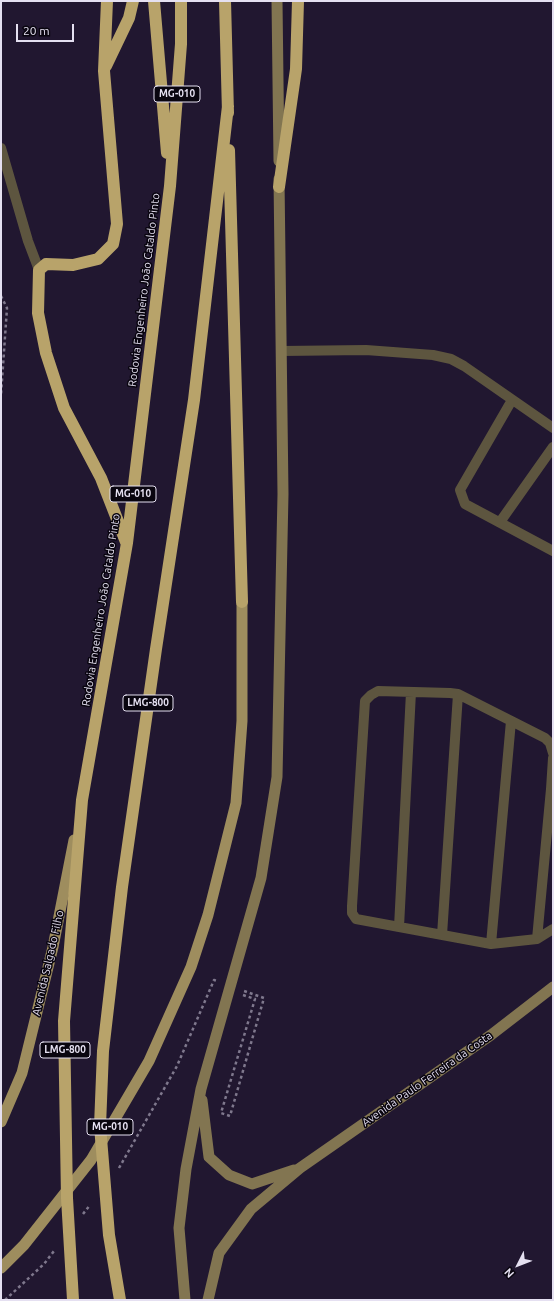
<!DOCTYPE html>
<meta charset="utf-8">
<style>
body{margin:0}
#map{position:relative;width:554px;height:1301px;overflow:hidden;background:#211730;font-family:Ubuntu,sans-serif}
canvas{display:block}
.frame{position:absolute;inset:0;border:2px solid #e5e0f1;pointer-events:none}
.north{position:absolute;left:498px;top:1245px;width:40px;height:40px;-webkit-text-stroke:3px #09050f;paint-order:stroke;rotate:228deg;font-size:11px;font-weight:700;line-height:16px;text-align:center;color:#e5e0f1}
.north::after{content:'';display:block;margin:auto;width:14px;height:18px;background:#e5e0f1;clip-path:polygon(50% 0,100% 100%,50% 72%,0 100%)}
.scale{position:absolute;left:16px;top:24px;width:58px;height:18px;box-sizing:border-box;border:2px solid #e5e0f1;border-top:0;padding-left:5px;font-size:12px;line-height:14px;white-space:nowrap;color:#e5e0f1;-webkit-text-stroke:3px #09050f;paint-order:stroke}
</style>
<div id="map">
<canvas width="554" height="1301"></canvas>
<div class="frame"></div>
<div class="north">N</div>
<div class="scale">20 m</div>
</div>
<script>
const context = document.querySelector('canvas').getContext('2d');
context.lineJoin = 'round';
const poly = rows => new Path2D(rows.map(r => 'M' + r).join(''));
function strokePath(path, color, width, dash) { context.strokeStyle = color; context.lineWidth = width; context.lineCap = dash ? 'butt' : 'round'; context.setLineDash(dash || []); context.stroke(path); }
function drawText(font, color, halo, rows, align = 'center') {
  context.font = font + ' Ubuntu,sans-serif'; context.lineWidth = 3; context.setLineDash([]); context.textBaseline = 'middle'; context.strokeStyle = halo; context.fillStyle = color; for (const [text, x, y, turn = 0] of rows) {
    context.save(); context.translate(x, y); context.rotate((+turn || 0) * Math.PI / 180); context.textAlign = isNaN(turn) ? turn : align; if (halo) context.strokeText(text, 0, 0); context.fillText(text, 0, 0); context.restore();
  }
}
strokePath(poly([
 [1,296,7,308,1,395],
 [243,995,255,999,221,1113,230,1116,264,998,244,991],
 [119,1168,177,1066,214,980,217,981],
 [83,1214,90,1205],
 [5,1300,44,1264,54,1251]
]), '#7f788d', 2.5, [3, 3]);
strokePath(poly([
 [1,148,28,241,39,270],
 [281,351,366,350,433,355,451,359,464,366,553,428],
 [512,400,460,490,465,504,553,551],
 [500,522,553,447],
 [553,753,550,743,545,738,458,694,450,693,378,691,371,695,365,701,352,906,352,913,356,919,491,944,537,939,553,929],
 [553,758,551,789,553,792],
 [399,927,411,692],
 [442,935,458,694],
 [537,939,551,789],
 [491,944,511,721]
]), '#5d553f', 10);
strokePath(poly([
 [277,1,279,161],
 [202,1100,209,1157,229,1175,252,1184,294,1170],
 [185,1300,179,1228,186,1169,201,1089,261,878,277,777,283,494,279,179],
 [208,1300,219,1253,251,1209,300,1168,491,1035,553,987]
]), '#827551', 11);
strokePath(poly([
 [1,1122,22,1073,53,947,74,840],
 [1,1268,24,1245,91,1160,149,1061,191,967,208,915,236,803,242,721,242,602]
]), '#9e8d5e', 11);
strokePath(poly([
 [107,1,104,71,117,224,113,244,98,259,73,265,46,264,39,270,38,313,46,353,64,408,101,478,126,542],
 [154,1,167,153],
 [225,1,228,113],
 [106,66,129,18,133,1],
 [229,150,242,602],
 [279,187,296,69,298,1],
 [73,1300,67,1198,64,1021,82,800,127,543,170,186,181,44,181,1],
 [120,1300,109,1235,100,1126,103,1051,122,887,156,649,194,400,228,106]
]), '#b8a36a', 12);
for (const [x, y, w] of [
 [177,94,46],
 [133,494,46],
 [148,703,50],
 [65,1050,50],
 [110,1127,46]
]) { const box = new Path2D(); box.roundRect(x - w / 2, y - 8, w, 16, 3); context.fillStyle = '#09050f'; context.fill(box); strokePath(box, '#e5e0f1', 1); }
drawText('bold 10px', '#e5e0f1', null, [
 ["MG-010",177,94],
 ["MG-010",133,494],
 ["LMG-800",148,703],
 ["LMG-800",65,1050],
 ["MG-010",110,1127]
]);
drawText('11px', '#e5e0f1', '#09050f', [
 ["Rodovia Engenheiro João Cataldo Pinto",144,290,-83],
 ["Rodovia Engenheiro João Cataldo Pinto",101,610,-81],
 ["Avenida Salgado Filho",48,963,-77],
 ["Avenida Paulo Ferreira da Costa",427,1079,-35]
]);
</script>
